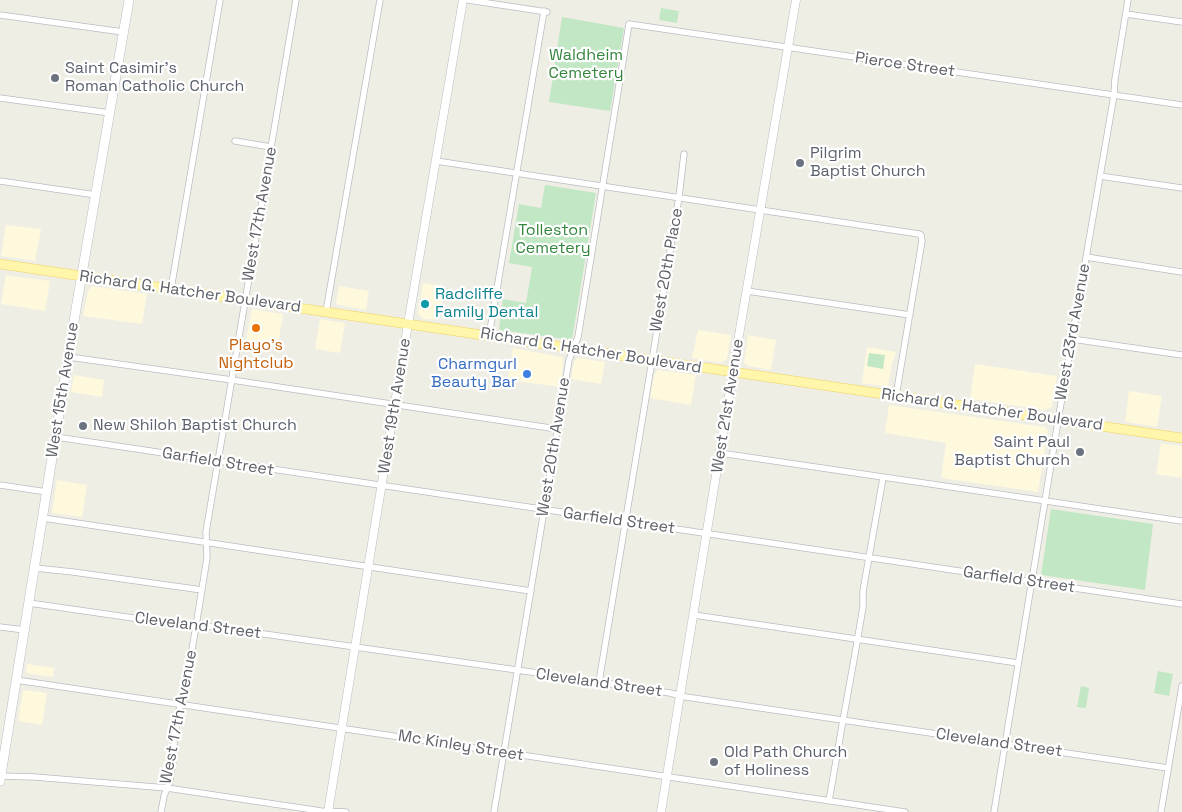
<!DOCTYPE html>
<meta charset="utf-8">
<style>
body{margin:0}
canvas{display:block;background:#efeee5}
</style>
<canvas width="1182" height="812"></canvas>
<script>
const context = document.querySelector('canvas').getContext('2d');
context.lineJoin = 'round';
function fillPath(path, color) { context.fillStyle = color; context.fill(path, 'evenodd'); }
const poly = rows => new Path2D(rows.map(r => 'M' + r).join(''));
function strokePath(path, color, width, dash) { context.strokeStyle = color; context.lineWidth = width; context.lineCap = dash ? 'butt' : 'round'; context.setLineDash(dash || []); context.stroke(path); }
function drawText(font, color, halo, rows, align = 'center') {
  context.font = font + ' "Space Grotesk",sans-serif'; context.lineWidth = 4.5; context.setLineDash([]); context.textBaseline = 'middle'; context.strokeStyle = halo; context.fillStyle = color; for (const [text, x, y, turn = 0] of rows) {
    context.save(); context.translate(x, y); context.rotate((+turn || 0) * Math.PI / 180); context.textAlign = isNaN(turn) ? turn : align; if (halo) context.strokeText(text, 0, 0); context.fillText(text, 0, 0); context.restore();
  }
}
fillPath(poly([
 [6,225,41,229,35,261,1,256],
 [6,275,50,281,45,311,1,304],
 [423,283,444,286,438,320,423,319,418,314],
 [92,286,147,294,142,324,83,316,88,291],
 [339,286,369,291,366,310,338,305,336,304],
 [252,309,283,314,278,345,246,340],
 [320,319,345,323,340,353,315,349],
 [698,330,731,335,727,359,721,363,692,358],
 [748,335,776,340,771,370,748,366,744,363],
 [867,347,896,352,892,364,888,387,862,383],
 [513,348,562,357,563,361,561,387,508,380],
 [578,358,605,362,601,384,571,379,574,361],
 [975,364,1057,376,1052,407,1044,410,970,399],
 [658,370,696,375,691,405,650,398,654,375],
 [74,375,104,380,102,397,71,392],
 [1129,391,1162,396,1157,427,1125,422],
 [889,405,1045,427,1048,431,1038,492,941,478,946,443,885,433],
 [1161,443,1182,446,1182,478,1156,474],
 [57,480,87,485,82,517,52,513],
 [27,664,54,668,53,677,26,673],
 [23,690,47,693,42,725,18,721]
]), '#fef8dc');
fillPath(poly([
 [661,8,679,11,677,23,659,20],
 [562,17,624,28,610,111,549,102],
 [545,185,596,193,572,340,500,330,499,329,503,299,526,303,532,267,509,263,519,204,541,208],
 [869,353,885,355,883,369,867,366],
 [1051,509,1153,524,1145,590,1041,575],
 [1158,671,1173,674,1169,696,1154,693],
 [1081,686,1089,688,1086,708,1077,707]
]), '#c2e7c4');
const minor = poly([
 [468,0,547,12],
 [1126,14,1182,22],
 [0,15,123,32],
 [0,98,110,113],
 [235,141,271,147],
 [436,161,919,234,921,235,922,241,896,396],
 [1100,176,1182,188],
 [0,181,96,195],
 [1086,257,1182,272],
 [171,289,220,0],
 [747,291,910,315],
 [326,312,380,0],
 [489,336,544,11],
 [1072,339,1182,355],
 [69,357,232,380,557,429],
 [56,437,1182,604],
 [720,453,1182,521],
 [0,485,47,492],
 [43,518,531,591],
 [35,568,73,572,202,590],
 [29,603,189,626,201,625,559,676,670,693,686,697,1168,768],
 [694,615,1018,663],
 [0,627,25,630],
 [16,680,905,812],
 [599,682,679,197,684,154],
 [0,776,35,777,167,788,321,811,346,812],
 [829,801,842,726,855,654,863,607,863,591,883,478],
 [161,812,164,796,170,781,174,755,174,741,178,713,184,696,195,632,207,558,206,532,296,0],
 [494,812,569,360,578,337,629,24,1182,105],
 [994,812,1061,403,1114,95,1115,79,1128,0],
 [1161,812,1182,686]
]);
const tertiary = poly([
 [328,812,408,324,463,0],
 [661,812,737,347,796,0]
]);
const secondary = poly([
 [0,781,77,303,129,0]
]);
const primary = poly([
 [0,264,1182,438]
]);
strokePath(minor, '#babcc1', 7);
strokePath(tertiary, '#babcc1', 9);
strokePath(secondary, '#bbbdc3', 10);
strokePath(primary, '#f1d15c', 10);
strokePath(minor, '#fff', 5.5);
strokePath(tertiary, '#fff', 8);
strokePath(secondary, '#fff', 9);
strokePath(primary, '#fff6ab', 9);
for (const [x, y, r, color] of [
 [55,78,5,"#6b7280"],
 [800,163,5,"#6b7280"],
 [425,304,5,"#0f9aa8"],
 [256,328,5,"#e8710a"],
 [527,374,5,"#3f7fe0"],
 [83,426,5,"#6b7280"],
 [1080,452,5,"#6b7280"],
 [714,762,5,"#6b7280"]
]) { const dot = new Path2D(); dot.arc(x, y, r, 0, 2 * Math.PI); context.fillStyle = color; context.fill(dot); strokePath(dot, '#fff', 2); }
drawText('16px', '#35853e', '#fff', [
 ["Waldheim",586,56],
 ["Cemetery",586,74],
 ["Tolleston",553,231],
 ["Cemetery",553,249]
]);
drawText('16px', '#5d6066', '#fff', [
 ["Pierce Street",905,65,8],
 ["West 17th Avenue",260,214,-80],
 ["West 20th Place",667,270,-80],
 ["Richard G. Hatcher Boulevard",190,292,8],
 ["West 23rd Avenue",1073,332,-80],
 ["Richard G. Hatcher Boulevard",591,351,9],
 ["West 15th Avenue",63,390,-81],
 ["West 19th Avenue",395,406,-81],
 ["West 21st Avenue",728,406,-81],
 ["Richard G. Hatcher Boulevard",992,410,8],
 ["West 20th Avenue",554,447,-81],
 ["Garfield Street",218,462,9],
 ["Garfield Street",619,521,8],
 ["Garfield Street",1019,580,8],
 ["Cleveland Street",198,626,7],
 ["Cleveland Street",599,683,8],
 ["West 17th Avenue",179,717,-79],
 ["Cleveland Street",999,743,8],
 ["Mc Kinley Street",461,746,9]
]);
drawText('16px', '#5b616d', '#fff', [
 ["Saint Casimir's",65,69],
 ["Roman Catholic Church",65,87],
 ["Pilgrim",810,154],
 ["Baptist Church",810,172],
 ["New Shiloh Baptist Church",93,426],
 ["Saint Paul",1070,443,"right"],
 ["Baptist Church",1070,461,"right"],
 ["Old Path Church",724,753],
 ["of Holiness",724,771]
], 'left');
drawText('16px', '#0d838f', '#fff', [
 ["Radcliffe",435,295],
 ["Family Dental",435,313]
], 'left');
drawText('16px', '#c56008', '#fff', [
 ["Playo’s",256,346],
 ["Nightclub",256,364]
]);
drawText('16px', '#366cbe', '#fff', [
 ["Charmgurl",517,365],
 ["Beauty Bar",517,383]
], 'right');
</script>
